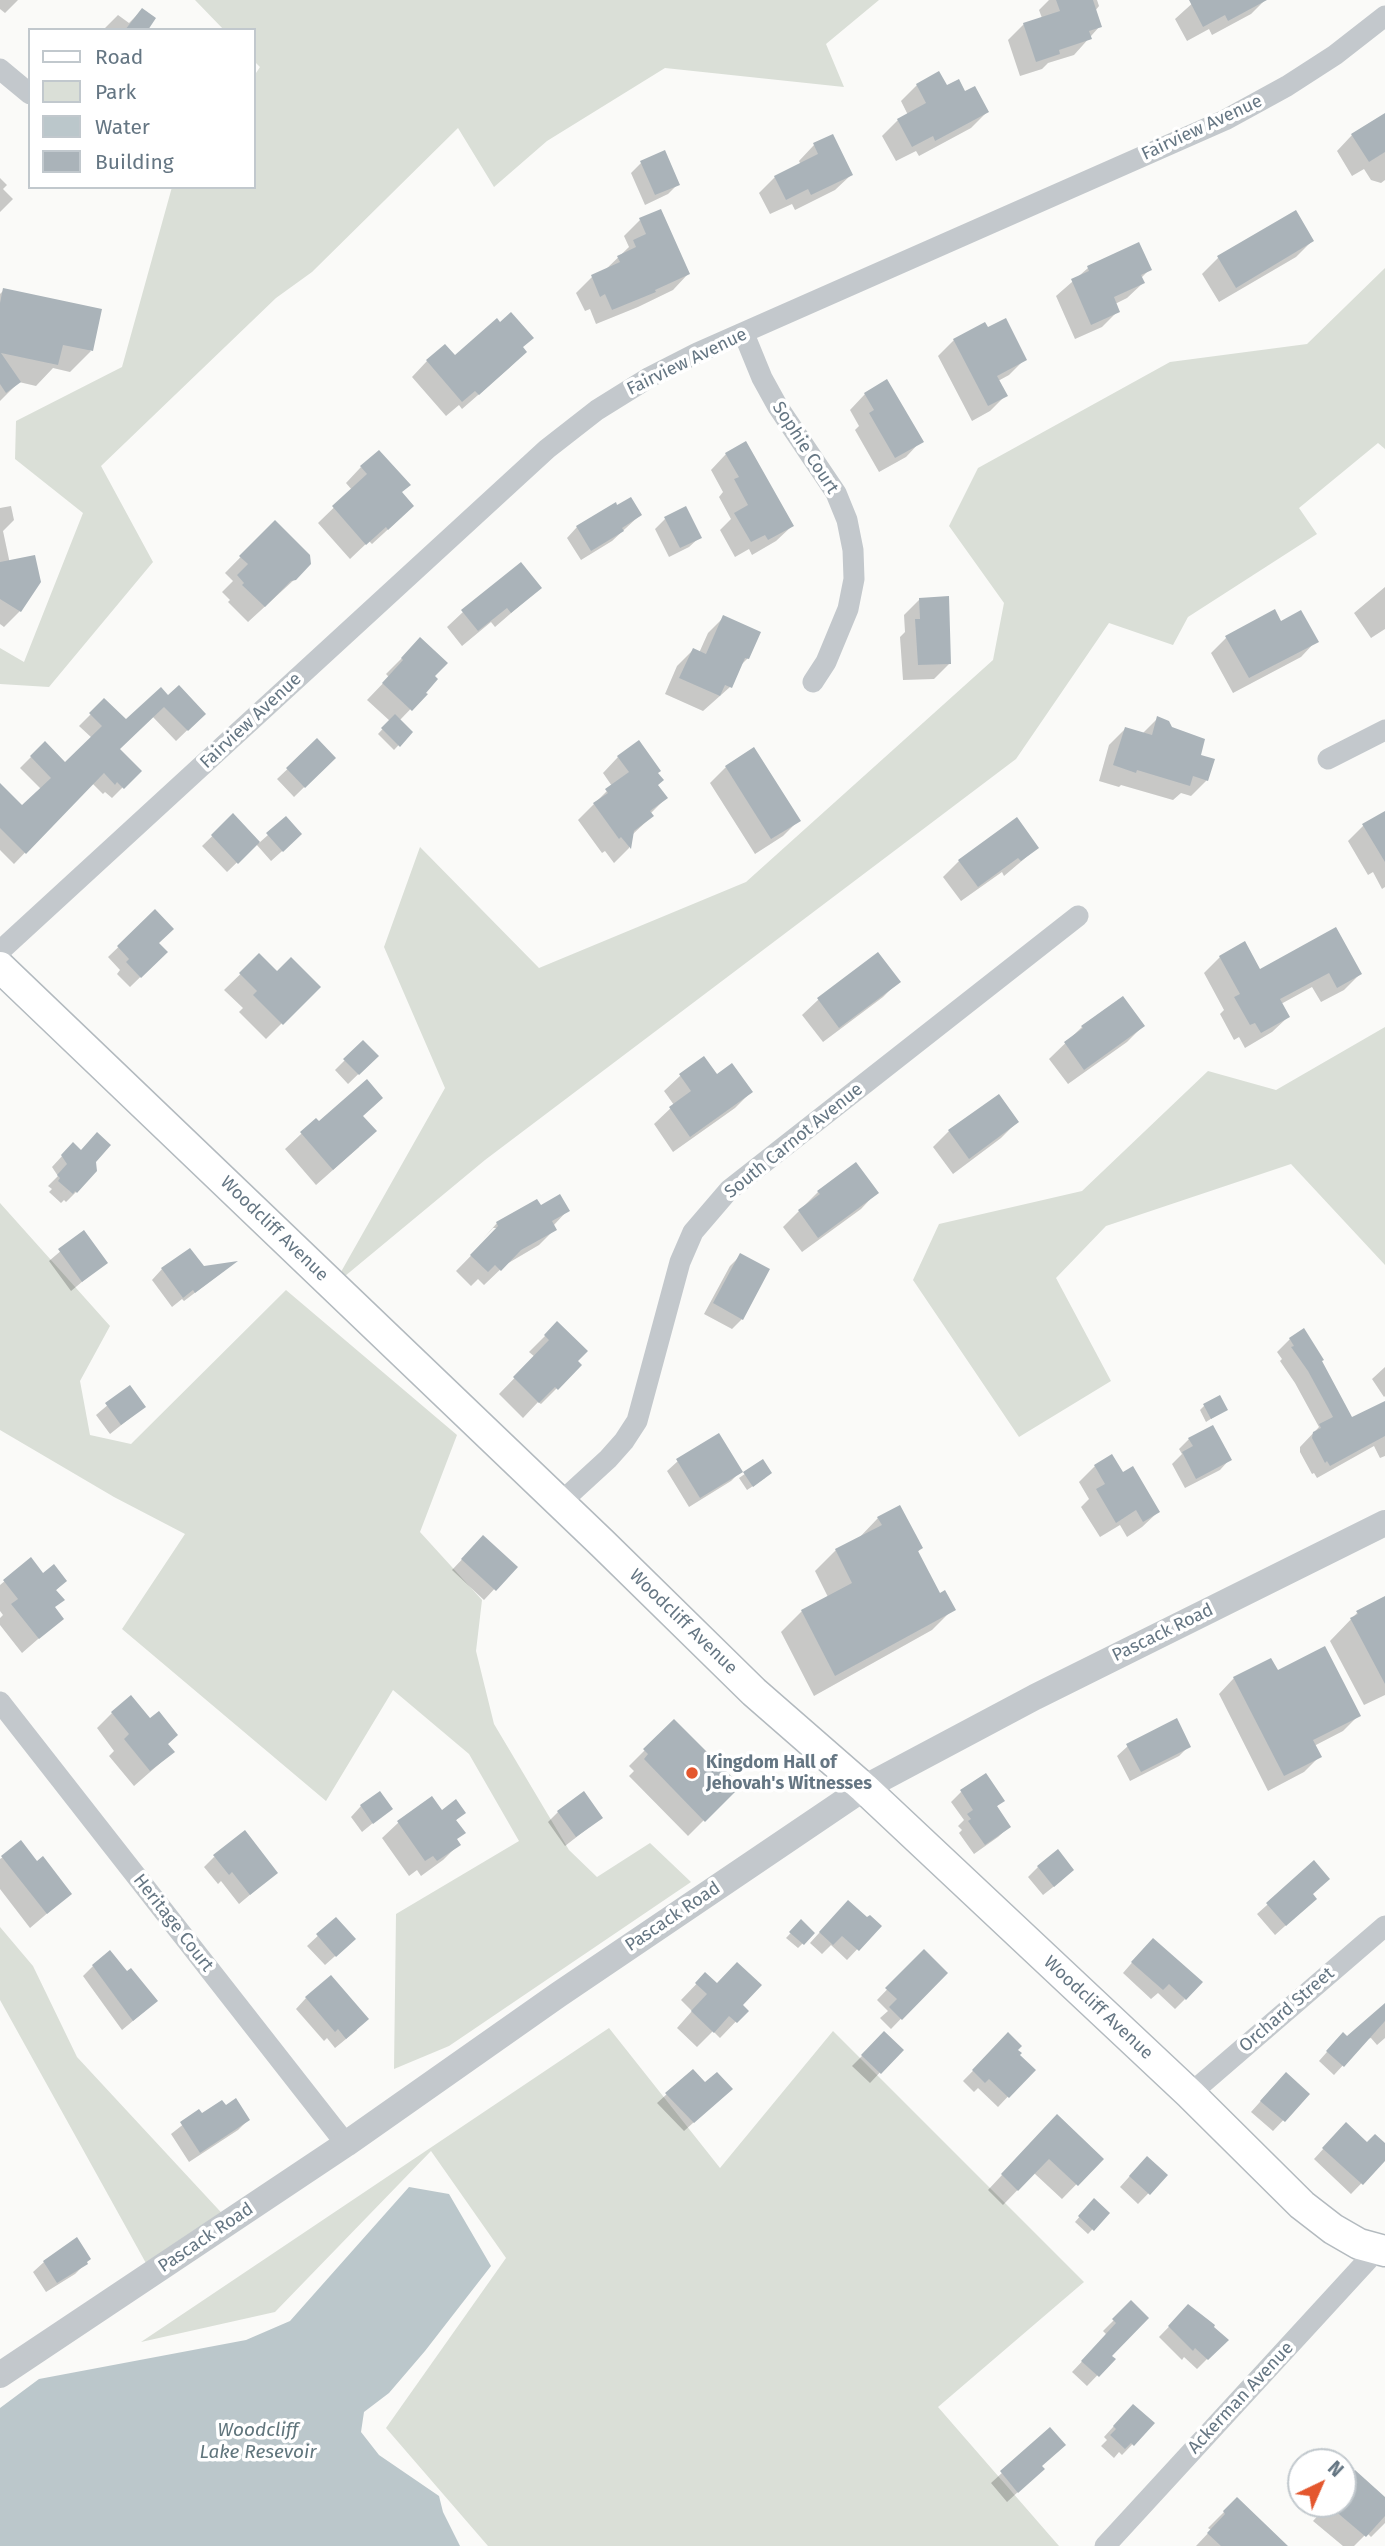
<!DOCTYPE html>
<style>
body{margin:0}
#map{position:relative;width:1385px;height:2546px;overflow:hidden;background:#fafaf8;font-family:"Fira Sans",sans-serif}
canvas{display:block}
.legend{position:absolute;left:28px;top:28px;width:228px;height:161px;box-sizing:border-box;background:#fff;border:2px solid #c1c8cd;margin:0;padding:9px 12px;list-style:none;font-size:21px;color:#657683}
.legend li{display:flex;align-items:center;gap:14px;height:35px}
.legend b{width:35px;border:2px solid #c1c8cd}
.north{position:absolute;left:1287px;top:2448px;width:70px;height:70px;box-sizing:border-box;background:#fff;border:2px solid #c1c8cd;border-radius:50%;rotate:44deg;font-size:19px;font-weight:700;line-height:28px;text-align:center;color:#657683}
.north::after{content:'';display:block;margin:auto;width:24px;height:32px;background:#e4572e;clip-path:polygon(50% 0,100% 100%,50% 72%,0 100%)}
</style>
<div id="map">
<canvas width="1385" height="2546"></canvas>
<ul class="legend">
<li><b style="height:9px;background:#fff"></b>Road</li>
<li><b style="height:19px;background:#dadfd7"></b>Park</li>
<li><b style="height:19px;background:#bbc7cb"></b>Water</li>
<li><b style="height:19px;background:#aab3b9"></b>Building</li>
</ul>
<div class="north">N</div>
</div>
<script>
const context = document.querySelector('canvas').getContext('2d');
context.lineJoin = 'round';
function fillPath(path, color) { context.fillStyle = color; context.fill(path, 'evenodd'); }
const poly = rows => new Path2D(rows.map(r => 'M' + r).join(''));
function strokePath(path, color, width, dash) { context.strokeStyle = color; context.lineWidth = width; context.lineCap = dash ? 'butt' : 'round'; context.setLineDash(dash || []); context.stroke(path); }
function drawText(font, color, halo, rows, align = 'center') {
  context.font = font + ' "Fira Sans",sans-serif'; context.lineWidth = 7; context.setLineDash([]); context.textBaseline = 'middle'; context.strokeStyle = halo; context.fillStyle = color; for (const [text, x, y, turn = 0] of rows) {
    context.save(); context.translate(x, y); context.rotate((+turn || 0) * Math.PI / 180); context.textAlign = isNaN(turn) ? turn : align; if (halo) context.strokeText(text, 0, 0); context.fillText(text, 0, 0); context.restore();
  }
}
fillPath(poly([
 [195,0,879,0,826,44,844,87,665,68,547,141,494,187,458,128,312,272,276,298,101,466,153,562,49,687,0,684,0,648,24,662,83,513,15,459,16,421,122,367,172,187,254,187,254,76,260,67,254,61,254,30,224,30],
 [1385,268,1385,449,1378,443,1299,508,1317,534,1188,617,1173,645,1109,623,1016,759,485,1160,333,1286,445,1088,384,947,420,847,539,968,746,882,993,660,1004,603,949,526,978,468,1170,362,1307,344],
 [1385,1027,1385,1265,1291,1164,1106,1226,1056,1278,1111,1381,1019,1437,913,1280,939,1224,1082,1191,1208,1071,1276,1090],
 [0,1203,110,1326,80,1381,90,1435,131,1444,286,1290,457,1435,420,1532,482,1600,476,1651,494,1724,569,1850,597,1877,650,1843,691,1882,449,2046,394,2069,396,1914,519,1841,469,1754,393,1690,326,1801,122,1629,185,1534,114,1497,0,1430],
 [0,1927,33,1966,77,2057,230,2222,152,2274,0,2000],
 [609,2028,720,2168,833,2031,1084,2282,938,2407,1059,2546,488,2546,386,2428,506,2258,431,2151,275,2312,141,2342]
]), '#dadfd7');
fillPath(poly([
 [409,2187,449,2194,491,2266,425,2351,389,2393,364,2412,361,2432,379,2455,439,2496,443,2512,460,2546,0,2546,0,2408,39,2379,246,2340,290,2321]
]), '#bbc7cb');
fillPath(poly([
 [0,0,18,0,5,13,0,9],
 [1049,0,1097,0,1099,6,1095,11,1100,26,1074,55,1048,63,1042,69,1020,76,1008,40,1024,24,1042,18,1039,10],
 [1196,0,1265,0,1251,14,1212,35,1209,29,1187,41,1175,19],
 [142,10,145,30,103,30,118,15,129,23],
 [917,85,946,88,965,93,987,112,971,128,919,156,916,151,896,161,882,136,898,120,908,115,901,101],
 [1385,115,1385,180,1381,183,1371,180,1364,169,1352,176,1337,151,1352,135],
 [814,145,851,175,835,190,795,210,792,204,770,214,759,193,775,177,801,165,799,161],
 [641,163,678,184,668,194,645,205,631,173],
 [0,178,7,185,3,189,13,199,0,212],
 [1295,213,1312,241,1296,257,1219,302,1202,274,1218,258],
 [640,220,688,274,673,290,638,307,596,324,590,309,585,311,576,293,592,277,603,272,629,247,624,236],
 [1088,268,1150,269,1141,278,1143,283,1127,298,1115,304,1118,311,1102,327,1075,339,1056,296],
 [4,290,91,351,70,372,53,368,36,386,19,382,0,401,0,294],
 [954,340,1025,359,1009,375,998,381,1005,396,990,411,972,421,938,356],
 [522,348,525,352,509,368,462,409,459,405,446,416,412,377,427,361],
 [865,394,921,441,906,457,879,472,855,430,859,426,850,410],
 [726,454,792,526,776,541,752,555,749,549,735,557,720,530,731,519,719,497,723,492,711,470],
 [361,467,400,493,396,522,372,544,369,541,350,559,318,523,352,490,346,483],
 [11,506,14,520,3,531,20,611,4,627,0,624,0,508],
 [640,515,612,541,581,560,567,538,577,527],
 [665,519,700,537,689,547,669,557,655,529],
 [275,522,295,579,248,622,228,602,230,600,222,592,233,581,225,573],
 [1385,587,1385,629,1371,638,1354,613],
 [540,588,495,627,491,622,462,646,447,627,463,612],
 [920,599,950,663,934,679,903,680,900,637,905,632,904,615],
 [724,617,748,658,740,666,730,687,703,711,665,694,677,666,693,650,699,653,708,633],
 [1280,623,1316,641,1301,657,1233,693,1211,653,1226,638],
 [420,640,432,676,423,693,425,694,399,721,411,732,394,750,378,734,390,721,367,700,389,677,386,674],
 [168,698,204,714,176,741,152,716,118,749,139,771,112,798,105,792,103,794,92,783,14,864,0,850,0,786,22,808,41,789,20,768,45,743,65,764,92,738,79,726,104,701,126,722],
 [1158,718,1171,728,1199,756,1207,780,1191,796,1181,793,1173,800,1121,785,1119,787,1099,781,1109,745,1125,729,1142,734],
 [317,741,334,758,294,797,277,779],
 [618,757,656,773,657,785,666,798,650,814,652,816,632,835,629,848,614,863,605,851,602,853,578,820,612,786,603,773],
 [726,767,799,820,783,836,755,854,710,783],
 [1385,813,1385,887,1382,889,1373,872,1368,875,1348,841,1364,825],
 [233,816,259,843,286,819,290,844,271,861,256,844,227,872,202,846],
 [1037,848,1004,876,1002,872,961,901,943,877,959,861],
 [155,912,157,943,166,952,130,987,117,974,120,970,108,957],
 [1335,929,1360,974,1344,990,1321,1002,1312,987,1281,1004,1288,1017,1272,1032,1245,1048,1239,1037,1234,1040,1220,1014,1224,1010,1204,973,1220,957,1259,971],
 [878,954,899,981,883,997,823,1042,802,1015,818,1000],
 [259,956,277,974,318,987,266,1039,239,1012,243,1008,224,990],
 [1143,1026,1127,1042,1068,1084,1049,1059,1082,1027],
 [363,1042,377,1056,348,1084,335,1070],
 [704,1058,717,1076,751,1092,735,1108,673,1152,654,1124,674,1105,664,1091,680,1076],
 [998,1097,1017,1122,1001,1138,953,1174,933,1147,949,1131],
 [362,1117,359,1147,316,1185,285,1149,316,1120,319,1124],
 [63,1155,94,1161,76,1192,66,1202,64,1200,61,1203,49,1192,52,1189,48,1186,58,1176,52,1167],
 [818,1192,876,1193,861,1209,802,1252,783,1227],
 [540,1207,567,1211,553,1226,555,1229,539,1245,505,1265,484,1285,478,1279,471,1286,456,1271,498,1228,493,1228,482,1240,497,1223],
 [83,1232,106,1262,71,1291,49,1261],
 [740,1256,742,1319,732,1329,704,1314,730,1266],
 [233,1264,184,1301,182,1299,172,1307,152,1280,162,1269,203,1268],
 [557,1324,580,1365,541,1404,538,1402,523,1418,499,1394,535,1357,529,1352],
 [1290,1339,1320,1362,1351,1419,1385,1402,1385,1456,1380,1458,1374,1446,1317,1478,1314,1473,1312,1474,1300,1452,1300,1447,1319,1427,1295,1383,1280,1361,1282,1359,1277,1352],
 [1385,1367,1385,1396,1384,1397,1372,1379],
 [129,1387,144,1407,110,1434,96,1415],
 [1204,1406,1226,1409,1206,1422,1200,1410],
 [1189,1439,1230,1459,1220,1470,1185,1488,1172,1464,1182,1454,1179,1449],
 [678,1461,741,1471,731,1481,689,1507,667,1471],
 [762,1462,765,1478,747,1490,739,1478],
 [1095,1466,1123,1475,1158,1512,1142,1527,1127,1537,1120,1525,1100,1537,1081,1507,1089,1499,1079,1482],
 [878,1518,921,1548,917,1553,939,1596,953,1609,932,1630,814,1696,781,1632,802,1611,828,1597,815,1571,836,1550,857,1540],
 [483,1537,515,1567,484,1600,452,1570],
 [30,1560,43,1575,65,1581,55,1591,53,1609,61,1619,22,1653,0,1625,0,1618,3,1615,0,1611,0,1585],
 [1381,1600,1385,1602,1385,1695,1364,1705,1330,1641,1357,1613],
 [1277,1673,1359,1715,1343,1731,1314,1746,1319,1757,1304,1772,1268,1791,1219,1694,1234,1678],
 [112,1713,167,1745,173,1752,134,1786,109,1756,114,1751,97,1728],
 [674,1721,738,1786,688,1836,629,1776,634,1771,629,1766],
 [1128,1746,1189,1746,1179,1756,1130,1781,1117,1756],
 [961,1792,1003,1800,995,1808,1009,1827,998,1837,974,1854,959,1833,962,1830,958,1826,964,1820,951,1802],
 [432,1798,442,1812,464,1813,455,1821,455,1841,458,1845,443,1860,421,1876,417,1870,409,1876,382,1838,398,1823],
 [361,1806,390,1809,362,1832,351,1817],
 [558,1812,601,1818,565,1846,548,1822],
 [3,1857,37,1863,70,1894,30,1928,0,1889,0,1859],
 [214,1857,276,1873,239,1904,221,1881,218,1884,204,1867],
 [1314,1863,1311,1895,1304,1909,1275,1935,1257,1914],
 [1038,1867,1062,1880,1043,1895,1028,1877],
 [838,1912,867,1919,879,1926,847,1960,831,1945,822,1954,810,1943],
 [336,1919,343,1949,325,1965,307,1946],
 [801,1922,813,1933,798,1948,786,1938],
 [1143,1950,1185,1999,1175,2009,1158,1993,1151,1999,1123,1973],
 [924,1951,945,1973,891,2029,880,2018,888,2011,877,2000],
 [93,1966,145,2011,122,2030,83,1976],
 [705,1975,746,2011,720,2038,713,2031,697,2047,677,2028,692,2011,681,2000],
 [306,1998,357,2030,335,2048,327,2038,324,2041,296,2009],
 [1385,2005,1385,2038,1377,2045,1371,2038,1367,2039,1334,2075,1319,2061,1334,2044,1347,2039],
 [884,2034,901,2050,870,2083,852,2066],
 [1008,2035,1018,2055,1033,2070,998,2107,978,2088,974,2092,963,2081],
 [1276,2084,1308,2094,1273,2131,1251,2112],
 [667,2094,721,2098,684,2131,657,2103],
 [226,2108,248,2120,238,2130,189,2162,171,2134,199,2112,201,2116],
 [1346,2124,1384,2160,1351,2194,1314,2159],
 [1043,2131,1101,2159,1062,2199,1034,2173,1003,2205,988,2190],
 [1137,2168,1166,2175,1138,2204,1120,2187],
 [1094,2200,1108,2213,1088,2234,1075,2222],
 [44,2262,86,2263,75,2274,46,2292,33,2272],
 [1131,2303,1109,2356,1113,2359,1087,2386,1072,2372,1107,2335,1103,2331],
 [1188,2307,1226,2340,1197,2369,1184,2357,1182,2360,1159,2337],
 [1123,2416,1152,2424,1122,2455,1119,2452,1114,2458,1101,2446,1107,2440,1104,2437],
 [1050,2429,1032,2479,1007,2502,991,2483],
 [1343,2485,1385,2500,1385,2523,1371,2537,1367,2533,1354,2546,1343,2546,1313,2521,1325,2508,1323,2506,1325,2504,1343,2504],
 [1237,2499,1282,2546,1196,2546,1211,2530,1208,2528]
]), '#0003');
fillPath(poly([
 [1056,0,1093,0,1102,27,1089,31,1092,39,1059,50,1060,54,1036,62,1023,23,1060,11],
 [1189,0,1267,0,1228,21,1225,15,1203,27],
 [142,8,156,18,148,30,125,30],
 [939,71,947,85,959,79,965,91,975,86,989,112,935,141,933,136,912,147,897,119,926,103,916,84],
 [1385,113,1385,152,1369,162,1351,134],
 [833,134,853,175,811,195,808,189,786,200,774,176,818,154,813,143],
 [665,150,680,185,655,195,640,161],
 [661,209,690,274,655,290,656,292,612,310,605,294,600,297,591,275,620,262,617,256,636,247,633,240,646,234,639,218],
 [1296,210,1314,241,1236,288,1217,256],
 [1139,242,1152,270,1141,275,1145,283,1114,297,1120,312,1091,325,1071,279,1089,271,1087,266],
 [3,288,102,309,93,351,63,345,58,365,1,353,21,382,6,393,0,384,0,303],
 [511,312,534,338,523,347,527,352,479,395,475,391,462,402,426,360,445,344,455,355,497,318,500,322],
 [1006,318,1027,360,997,376,1008,396,988,406,953,339,985,322,988,327],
 [887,379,924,442,895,458,869,413,874,410,864,393],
 [746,441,794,526,768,540,765,535,751,542,734,513,748,505,734,479,739,477,725,453],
 [379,450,411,485,402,492,414,506,388,530,386,527,366,545,332,506,367,474,360,466],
 [631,497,642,515,622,528,624,531,591,551,576,526,616,502,617,505],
 [686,506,702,538,680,548,664,517],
 [275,520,310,555,311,564,296,580,291,581,265,607,242,585,244,583,237,575,248,564,239,556],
 [35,555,41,582,21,612,0,599,0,562],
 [521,562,542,588,511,613,507,608,478,631,461,610],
 [949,596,951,664,918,665,915,619,920,619,919,598],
 [1275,609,1281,621,1301,610,1319,642,1249,678,1225,636],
 [723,615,761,632,749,659,745,658,732,688,725,685,720,696,679,678,693,648,706,654],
 [420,637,448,663,435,676,438,679,426,693,428,694,412,711,382,683,403,660,401,658],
 [179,685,206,714,188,731,164,707,120,749,142,771,124,789,117,782,115,785,104,773,26,854,0,828,0,783,22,805,51,778,30,756,45,741,65,762,102,726,89,713,104,698,126,719,161,687,168,695],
 [395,714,413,732,400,747,381,728],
 [1157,716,1169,721,1172,727,1205,739,1201,755,1215,759,1208,781,1193,776,1190,786,1137,770,1136,773,1113,765,1125,727,1152,735],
 [317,738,336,758,305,788,286,768],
 [639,740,661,771,658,773,664,780,658,785,668,798,650,811,654,816,634,831,631,849,621,837,619,839,593,803,608,793,605,789,629,772,617,756],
 [754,747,801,821,771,839,725,766],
 [1385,811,1385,862,1362,824],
 [233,813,260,842,238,864,211,835],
 [286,816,302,834,283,852,266,833],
 [1017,817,1039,848,1021,861,1018,858,978,887,958,860],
 [155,909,174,929,159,943,168,952,141,978,126,962,129,959,117,946],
 [1336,927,1362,974,1337,988,1329,973,1280,999,1290,1017,1261,1033,1255,1023,1250,1025,1234,997,1240,994,1219,956,1245,941,1260,969],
 [878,952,901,982,839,1028,817,998],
 [259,953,277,971,291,957,321,987,283,1025,253,995,257,991,239,973],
 [1123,996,1145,1026,1084,1070,1064,1042,1083,1028,1081,1026],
 [363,1040,379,1056,359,1075,343,1059],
 [704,1056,717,1074,732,1063,753,1092,690,1137,669,1107,691,1091,679,1074],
 [367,1079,383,1098,363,1116,377,1131,333,1170,300,1132,316,1118,319,1121],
 [999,1094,1019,1122,969,1159,948,1130],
 [97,1132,111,1145,96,1162,97,1171,77,1193,75,1191,73,1194,58,1181,60,1178,57,1175,67,1164,61,1155,73,1142,81,1150],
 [856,1162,879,1193,818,1238,798,1210,820,1194,817,1191],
 [560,1194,570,1211,552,1221,557,1230,521,1250,501,1271,495,1265,488,1272,470,1255,498,1226,496,1222,537,1199,541,1205],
 [84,1230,108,1263,82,1282,58,1249],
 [190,1248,204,1266,238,1261,195,1293,193,1290,183,1298,161,1268],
 [740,1253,770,1269,743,1320,713,1303],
 [557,1321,588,1351,578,1361,582,1365,558,1390,555,1387,539,1403,513,1377,549,1340,544,1335],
 [1304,1328,1324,1360,1322,1361,1352,1417,1385,1401,1385,1436,1330,1466,1327,1461,1325,1463,1312,1438,1313,1432,1321,1428,1319,1424,1333,1417,1308,1371,1291,1347,1294,1346,1289,1338],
 [130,1385,146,1407,121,1425,105,1403],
 [1220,1395,1228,1410,1211,1419,1203,1404],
 [1213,1425,1232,1460,1196,1479,1182,1452,1193,1446,1188,1438],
 [719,1433,743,1472,700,1498,676,1459],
 [1112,1454,1123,1472,1133,1466,1160,1512,1143,1522,1136,1510,1116,1523,1096,1489,1105,1484,1094,1465],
 [763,1459,772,1473,753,1487,743,1472],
 [900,1505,923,1548,918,1551,940,1593,945,1590,956,1610,835,1676,801,1610,852,1583,835,1549,882,1525,877,1517],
 [483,1535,518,1567,496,1591,461,1559],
 [31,1557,43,1573,54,1564,67,1581,56,1590,65,1600,55,1607,64,1619,39,1639,11,1604,18,1599,3,1580],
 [1385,1596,1385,1684,1350,1618,1358,1614,1356,1611],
 [1325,1646,1361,1716,1313,1740,1322,1757,1284,1776,1233,1677,1271,1658,1278,1670],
 [131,1695,150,1718,159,1711,178,1735,168,1744,175,1752,150,1771,124,1739,129,1734,111,1712],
 [1177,1718,1191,1747,1141,1772,1126,1744],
 [674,1719,741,1786,705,1822,644,1759,648,1754,643,1749],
 [986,1773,1005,1801,997,1806,1011,1827,985,1845,968,1821,971,1819,967,1814,973,1810,960,1790],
 [380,1791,393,1809,373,1824,360,1805],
 [584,1791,603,1818,576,1837,557,1811],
 [432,1796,442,1810,456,1799,466,1813,456,1820,466,1833,457,1839,461,1845,437,1861,433,1856,425,1861,397,1821],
 [245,1830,278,1873,250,1895,232,1872,229,1875,213,1855],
 [21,1840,37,1861,43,1856,72,1894,47,1914,1,1856],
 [1058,1849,1074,1870,1054,1887,1037,1866],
 [1314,1860,1330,1879,1313,1894,1317,1899,1286,1926,1266,1903],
 [848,1900,867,1917,870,1915,882,1926,859,1951,842,1936,833,1945,819,1932],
 [336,1917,356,1939,336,1957,316,1934],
 [801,1919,815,1933,804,1945,789,1932],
 [1153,1938,1203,1982,1186,2000,1169,1984,1163,1990,1131,1962],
 [924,1949,948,1973,902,2020,889,2007,897,1999,885,1988],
 [110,1950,127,1971,131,1968,158,2001,133,2021,92,1965],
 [737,1962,762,1985,743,2005,749,2011,737,2023,729,2016,714,2033,691,2011,707,1994,695,1983,705,1972,717,1983],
 [331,1975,369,2019,346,2039,338,2029,335,2032,305,1997],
 [1385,2003,1385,2021,1344,2067,1326,2051,1343,2032,1347,2036],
 [884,2031,904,2050,881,2074,861,2055],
 [1008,2032,1022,2046,1018,2050,1022,2053,1020,2055,1036,2070,1009,2098,989,2079,985,2083,972,2070],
 [693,2069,705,2082,717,2072,733,2089,694,2123,665,2093],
 [1286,2072,1310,2094,1285,2122,1260,2101],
 [236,2098,250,2120,200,2153,180,2122,199,2109,202,2113,222,2100,226,2105],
 [1057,2114,1104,2159,1078,2186,1049,2159,1018,2191,1001,2174],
 [1346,2122,1367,2142,1375,2134,1385,2143,1385,2161,1363,2185,1322,2148],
 [1147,2156,1168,2175,1150,2195,1129,2176],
 [1094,2198,1110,2213,1094,2231,1078,2216],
 [77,2237,91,2259,87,2262,88,2264,57,2283,43,2261],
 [1131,2300,1149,2318,1112,2356,1116,2359,1099,2377,1081,2361,1116,2323,1112,2319],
 [1188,2304,1215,2325,1214,2327,1229,2340,1208,2360,1195,2348,1193,2351,1168,2326],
 [1133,2404,1155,2423,1134,2446,1131,2443,1125,2449,1110,2435,1116,2429,1113,2426],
 [1050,2427,1066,2445,1042,2466,1045,2469,1018,2493,1000,2471],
 [1355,2470,1385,2497,1385,2516,1366,2537,1327,2504,1343,2504,1343,2483],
 [1237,2497,1288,2546,1221,2546,1207,2533,1225,2514,1223,2511]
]), '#aab3b9');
const secondary = poly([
 [0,967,603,1544,754,1692,864,1788,1190,2094,1302,2205,1333,2229,1359,2244,1385,2251]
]);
strokePath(secondary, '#b3babf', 33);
strokePath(poly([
 [0,69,30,94],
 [744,334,762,378,778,407,836,493,847,520,853,550,854,579,848,609,826,662,813,682],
 [1328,759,1385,730],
 [0,951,547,449,597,410,650,377,697,353,1225,120,1287,86,1335,55,1385,16],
 [560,1503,608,1459,624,1441,637,1421,680,1262,693,1232,729,1190,1078,916],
 [0,1702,346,2144],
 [1190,2094,1385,1926],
 [1105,2546,1377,2250]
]), '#c3c8cc', 21);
strokePath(poly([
 [0,2375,346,2144,558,1995,864,1788,1035,1697,1385,1523]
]), '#c3c8cc', 26);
strokePath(secondary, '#fff', 30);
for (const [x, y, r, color] of [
 [692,1773,7,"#e4572e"]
]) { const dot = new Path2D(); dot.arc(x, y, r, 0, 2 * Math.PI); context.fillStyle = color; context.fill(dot); strokePath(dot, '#fff', 2.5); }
drawText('18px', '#657683', '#fff', [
 ["Fairview Avenue",1202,128,-25],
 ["Fairview Avenue",687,362,-26],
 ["Sophie Court",805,448,57],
 ["Fairview Avenue",251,721,-43],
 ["South Carnot Avenue",794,1141,-39],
 ["Woodcliff Avenue",274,1229,44],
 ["Woodcliff Avenue",683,1622,44],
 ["Pascack Road",1163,1633,-26],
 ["Pascack Road",673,1917,-34],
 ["Heritage Court",173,1923,52],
 ["Woodcliff Avenue",1098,2008,43],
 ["Orchard Street",1287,2010,-41],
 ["Pascack Road",206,2238,-34],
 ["Ackerman Avenue",1241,2398,-47]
]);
drawText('bold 18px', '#657683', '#fff', [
 ["Kingdom Hall of",706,1763],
 ["Jehovah's Witnesses",706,1784]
], 'left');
drawText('italic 19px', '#60757c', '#fff', [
 ["Woodcliff",258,2431],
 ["Lake Resevoir",258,2453]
]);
</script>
